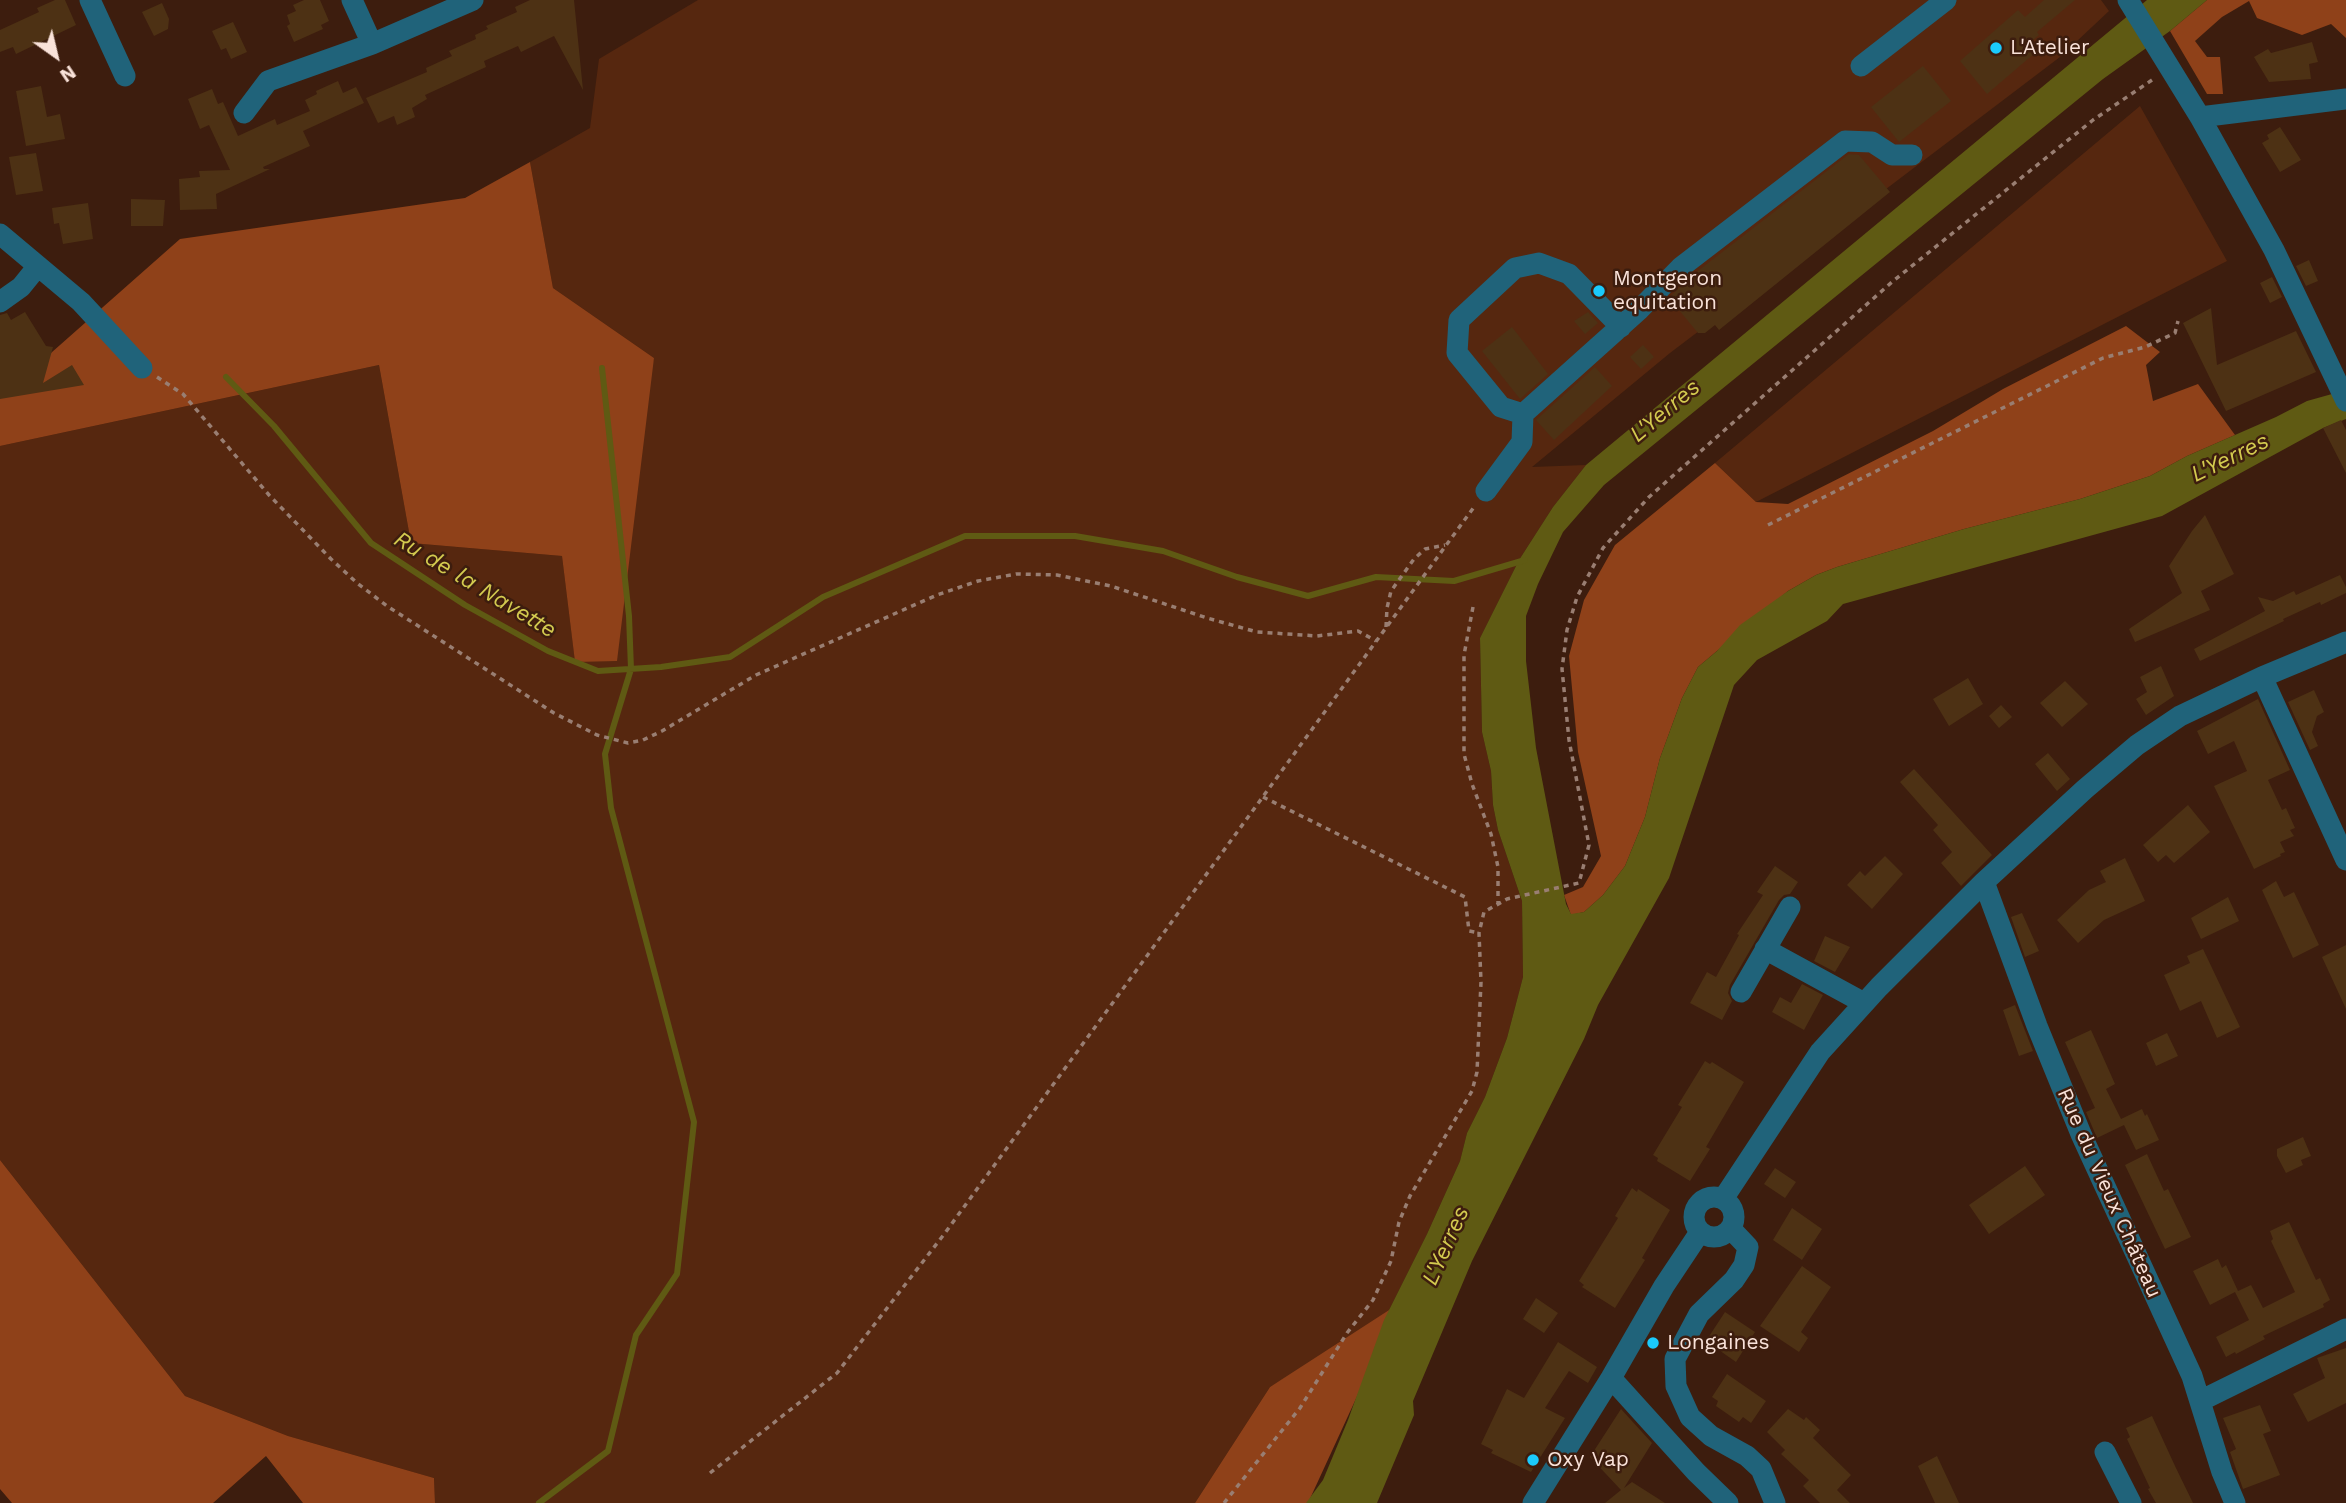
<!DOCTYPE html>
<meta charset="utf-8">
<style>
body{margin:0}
#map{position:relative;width:2346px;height:1503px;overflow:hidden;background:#3d1d0e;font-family:"Work Sans",sans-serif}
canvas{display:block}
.north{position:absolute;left:21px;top:21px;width:70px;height:70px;-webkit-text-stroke:5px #3d1d0e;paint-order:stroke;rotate:146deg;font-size:19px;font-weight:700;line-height:28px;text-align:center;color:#f9e2d9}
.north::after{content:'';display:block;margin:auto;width:24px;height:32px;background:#f9e2d9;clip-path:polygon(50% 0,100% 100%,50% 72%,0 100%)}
</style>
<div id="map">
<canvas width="2346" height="1503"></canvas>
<div class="north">N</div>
</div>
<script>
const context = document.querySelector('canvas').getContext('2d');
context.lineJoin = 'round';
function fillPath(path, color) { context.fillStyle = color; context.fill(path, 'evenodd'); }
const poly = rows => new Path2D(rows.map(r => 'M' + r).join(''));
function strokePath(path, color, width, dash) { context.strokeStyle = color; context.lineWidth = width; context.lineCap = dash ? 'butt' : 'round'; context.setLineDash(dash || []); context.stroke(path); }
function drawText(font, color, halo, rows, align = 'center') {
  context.font = font + ' "Work Sans",sans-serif'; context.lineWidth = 5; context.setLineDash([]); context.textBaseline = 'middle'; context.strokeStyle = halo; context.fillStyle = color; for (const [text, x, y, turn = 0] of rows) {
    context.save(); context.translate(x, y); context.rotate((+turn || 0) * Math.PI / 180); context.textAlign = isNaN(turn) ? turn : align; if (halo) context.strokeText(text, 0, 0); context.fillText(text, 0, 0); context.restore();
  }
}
fillPath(poly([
 [698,0,2101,0,2109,11,2060,57,1670,353,1532,467,1586,465,1553,507,1519,560,1480,638,1482,732,1491,771,1493,805,1498,830,1522,901,1523,977,1507,1038,1485,1097,1467,1133,1460,1161,1427,1234,1384,1320,1270,1387,1195,1503,435,1503,434,1478,288,1436,185,1396,0,1160,0,446,379,365,411,543,562,556,575,661,654,358,553,288,530,162,590,128,599,59],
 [2140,106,2227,261,1756,502,1715,463]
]), '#56270f');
fillPath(poly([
 [2207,0,2346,0,2346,38,2331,24,2302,35,2257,18,2249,1,2222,17,2195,41,2207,57,2220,57,2223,94,2207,94,2170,31],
 [530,162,553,288,654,358,617,661,575,662,562,556,411,543,379,365,0,446,0,398,180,239,465,198],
 [2126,326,2160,352,2146,365,2153,401,2198,384,2235,435,2187,456,2150,476,2080,499,1964,529,1837,567,1816,575,1788,591,1698,667,1682,698,1660,758,1645,817,1625,866,1603,895,1584,912,1571,915,1564,895,1583,887,1601,856,1578,752,1569,656,1584,600,1615,545,1715,463,1756,502,1788,504,1933,431,2003,389],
 [0,1160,185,1396,288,1436,434,1478,435,1503,303,1503,266,1456,213,1503,12,1503,0,1489],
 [1400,1303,1308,1503,1195,1503,1270,1387]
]), '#8f4119');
fillPath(poly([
 [2147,0,2207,0,2170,31,2103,79,1604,485,1563,532,1538,584,1526,616,1526,661,1536,748,1566,904,1571,914,1584,912,1603,895,1625,866,1645,817,1660,758,1682,698,1698,667,1717,651,1740,625,1788,591,1816,575,1837,567,1964,529,2080,499,2150,476,2187,456,2276,417,2307,401,2332,394,2346,388,2346,419,2323,428,2162,516,1843,604,1827,621,1757,660,1734,685,1669,878,1598,1005,1584,1039,1472,1261,1413,1401,1414,1415,1377,1503,1306,1503,1323,1480,1348,1420,1384,1320,1427,1234,1460,1161,1467,1133,1485,1097,1507,1038,1523,977,1522,901,1498,830,1493,805,1491,771,1482,732,1480,638,1519,560,1553,507,1586,465]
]), '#5f5a13');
strokePath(poly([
 [226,377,274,426,371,543,465,605,548,651,598,671,661,667,730,657,823,597,965,536,1075,536,1163,551,1237,577,1308,596,1376,577,1454,581,1525,560],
 [539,1503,608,1451,636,1335,677,1274,694,1122,611,808,605,754,631,669,629,616,602,368]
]), '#5f5a13', 6);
fillPath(poly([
 [55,0,65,0,76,25,16,54,13,47,0,52,0,30,39,12,37,8],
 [304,0,320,0,329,21,321,25,323,29,294,42,287,26,290,24,287,15,296,11,293,5],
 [530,0,574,0,583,90,554,36,521,52,518,46,484,61,486,67,425,95,427,99,412,108,415,117,397,125,394,116,378,123,366,98,427,72,426,68,452,56,449,51,476,39,475,35,488,29,486,26,517,12,515,7],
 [2044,0,2075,0,2037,32,2039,35,2029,43,2036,52,1987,94,1960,61,2018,10,2025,17],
 [162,3,169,19,168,29,154,36,142,12],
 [233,22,247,52,231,59,226,48,221,50,212,31],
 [2312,42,2318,62,2309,64,2311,79,2269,82,2254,57,2268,49,2271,53],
 [1923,66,1951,101,1899,142,1871,107],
 [338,81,343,93,356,87,364,103,303,131,310,146,263,167,264,169,270,169,216,194,217,209,180,210,179,179,200,177,199,171,230,170,209,125,200,129,188,99,212,89,218,104,223,102,238,136,275,119,277,125,310,111,305,100,317,94,316,91],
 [41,86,47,117,60,114,65,139,26,146,16,91],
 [2280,127,2301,160,2280,172,2262,143,2269,139,2267,135],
 [36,153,43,191,16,195,9,157],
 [1849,154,1859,155,1890,192,1719,330,1715,325,1705,333,1698,333,1669,298,1690,277],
 [131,199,165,200,163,226,131,226],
 [88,203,93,239,63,244,59,223,54,224,52,208],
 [2309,260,2318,281,2306,286,2296,266],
 [2272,277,2282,297,2270,303,2260,283],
 [2211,308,2217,365,2296,331,2316,372,2226,411,2183,323],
 [25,312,46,346,53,347,43,383,72,365,84,385,0,399,0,315,7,313,11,320],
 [1588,312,1598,323,1585,334,1574,321],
 [1512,327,1548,374,1520,399,1482,351],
 [1643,345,1654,357,1641,369,1630,357],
 [1595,367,1612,386,1554,440,1536,420],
 [2341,420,2346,430,2346,473,2323,428],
 [2205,515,2234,574,2201,591,2210,610,2135,642,2129,629,2182,593,2169,566,2192,531],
 [2340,575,2346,587,2346,593,2321,605,2320,602,2283,619,2284,621,2200,661,2194,649,2265,611,2258,597,2273,601,2294,591,2296,595],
 [2161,666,2174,696,2146,715,2136,699,2147,692,2140,677],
 [1968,678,1983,704,1949,726,1933,699],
 [2065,681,2088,704,2062,727,2040,703],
 [2314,690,2324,712,2317,716,2312,732,2318,746,2310,750,2288,702],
 [2258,699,2290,770,2268,780,2282,810,2286,808,2295,828,2290,830,2294,836,2280,842,2285,852,2280,854,2281,856,2254,869,2214,786,2247,771,2234,741,2208,754,2197,731],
 [2001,705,2012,717,1999,728,1989,716],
 [2048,753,2070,779,2057,791,2035,764],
 [1914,769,1992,855,1961,886,1941,863,1952,852,1933,830,1938,825,1900,782],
 [2188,805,2210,832,2174,863,2166,855,2158,862,2143,845],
 [1885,856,1903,874,1872,909,1847,885,1860,871,1865,876],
 [2125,858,2145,901,2104,920,2078,943,2057,920,2089,890,2106,882,2100,871],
 [1775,866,1798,882,1790,894,1784,895,1779,900,1730,985,1728,993,1732,1001,1722,1020,1690,1003,1707,972,1716,977,1739,935,1737,934,1763,895,1757,892],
 [2276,881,2284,897,2294,892,2319,945,2293,958,2262,890],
 [2228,897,2239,921,2201,939,2191,918],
 [2022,913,2039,951,2025,957,2011,917],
 [1825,936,1850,947,1835,972,1814,961],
 [2346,945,2346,1009,2322,957],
 [2203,949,2240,1027,2217,1038,2201,1001,2180,1011,2164,975,2190,963,2187,956],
 [1802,984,1823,995,1804,1030,1772,1012,1780,997,1791,1003],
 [2015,1005,2033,1051,2019,1056,2003,1010],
 [2091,1030,2115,1084,2106,1089,2123,1123,2121,1119,2142,1109,2145,1116,2147,1114,2159,1140,2136,1150,2124,1125,2097,1138,2086,1112,2095,1108,2065,1042],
 [2167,1033,2178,1056,2156,1066,2146,1043],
 [1705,1061,1710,1064,1712,1062,1744,1082,1706,1147,1710,1149,1690,1181,1657,1161,1658,1158,1653,1155,1682,1107,1678,1105],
 [2303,1137,2311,1156,2301,1160,2303,1165,2286,1173,2277,1156,2277,1149],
 [2147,1154,2164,1191,2168,1189,2191,1237,2165,1249,2125,1165],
 [2025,1166,2045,1195,1989,1234,1969,1205],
 [1775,1168,1796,1182,1785,1198,1764,1184],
 [1632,1188,1637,1192,1638,1189,1670,1210,1642,1258,1645,1260,1615,1308,1582,1287,1584,1285,1579,1281,1618,1218,1615,1216],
 [1792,1208,1822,1229,1802,1260,1773,1240],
 [2289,1222,2316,1280,2320,1278,2330,1300,2323,1304,2324,1307,2263,1336,2265,1339,2236,1354,2235,1352,2226,1357,2216,1337,2249,1320,2235,1292,2210,1305,2193,1271,2218,1259,2222,1268,2226,1265,2238,1291,2251,1285,2263,1308,2295,1292,2271,1241,2273,1239,2270,1231],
 [1802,1266,1831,1287,1801,1332,1808,1338,1799,1352,1760,1326],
 [1536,1298,1558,1313,1544,1333,1523,1319],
 [1725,1312,1755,1332,1736,1362,1706,1341],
 [1558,1342,1597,1367,1588,1383,1569,1371,1545,1408,1565,1418,1531,1472,1491,1453,1493,1450,1481,1444,1507,1389,1524,1398],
 [2346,1348,2346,1403,2308,1422,2293,1394,2325,1378,2317,1358],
 [1727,1374,1766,1401,1751,1423,1743,1417,1739,1422,1716,1406,1718,1401,1712,1397],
 [2260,1405,2271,1431,2263,1434,2280,1475,2243,1489,2230,1452,2236,1449,2223,1418],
 [1621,1409,1652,1443,1624,1488,1632,1482,1665,1503,1605,1503,1621,1490,1590,1457],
 [1788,1409,1804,1420,1806,1417,1820,1430,1813,1438,1851,1475,1837,1490,1850,1503,1820,1503,1803,1486,1809,1480,1781,1454,1785,1450,1767,1432],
 [2152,1416,2175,1466,2193,1503,2156,1503,2148,1489,2150,1488,2127,1439,2130,1437,2126,1428],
 [1937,1456,1959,1503,1935,1503,1918,1466]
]), '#4d3114');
strokePath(poly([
 [157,377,183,394,269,495,331,559,357,583,387,606,554,713,597,735,628,743,643,740,662,731,756,675,937,595,978,581,1016,574,1057,575,1111,586,1207,618,1257,632,1317,636,1358,631,1376,641],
 [1768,525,2103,358,2145,347,2175,333,2178,321],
 [1473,607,1464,655,1464,754,1472,784,1491,834,1498,867,1498,903],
 [1386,627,1387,608,1391,591,1414,559,1425,549,1445,545],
 [1263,797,1465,897,1469,931,1479,933],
 [710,1473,837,1373,945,1233,1474,507],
 [1224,1503,1300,1408,1347,1333,1373,1300,1391,1261,1399,1222,1410,1196,1472,1091,1477,1072,1481,982,1479,933,1484,912,1507,899,1579,883,1589,845,1569,740,1562,669,1567,630,1577,597,1603,548,1649,497,1892,282,2093,120,2155,78]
]), '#997e72', 3.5, [5, 5]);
strokePath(poly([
 [90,0,125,76],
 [352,0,372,44,473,0],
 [2128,0,2200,117,2274,250,2346,401],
 [1861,66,1946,0],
 [244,113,268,81,372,44],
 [2200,117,2346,99],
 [0,234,81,302,142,368],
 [0,302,21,287,38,266],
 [1523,414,1501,407,1457,353,1459,320,1515,268,1539,263,1569,274,1621,327],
 [1486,491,1522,442,1523,414,1639,310,1681,267,1845,141,1872,142,1892,155,1912,155],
 [2262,677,2346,860],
 [1984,882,2037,1026,2081,1134,2192,1376,2222,1472,2235,1503],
 [1765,949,1864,1003],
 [1741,992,1790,907],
 '1694 1217a20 20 0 1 1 40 0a20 20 0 1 1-40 0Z',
 [1723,1199,1820,1052,1879,987,1984,882,2085,789,2137,745,2180,716,2262,677,2346,642],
 [1731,1229,1748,1247,1744,1265,1734,1280,1699,1314,1675,1359,1676,1386,1690,1417,1711,1436,1747,1456,1761,1469,1775,1503],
 [1611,1378,1696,1472,1728,1503],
 [2200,1401,2346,1329],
 [2105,1452,2131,1503],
 [1533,1503,1611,1378,1664,1286,1700,1232]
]), '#20637a', 21);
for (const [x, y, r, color] of [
 [1996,48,7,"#1bcafc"],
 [1599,291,7,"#1bcafc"],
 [1653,1343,7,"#1bcafc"],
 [1533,1460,7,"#1bcafc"]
]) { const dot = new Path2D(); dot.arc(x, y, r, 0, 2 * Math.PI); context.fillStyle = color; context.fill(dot); strokePath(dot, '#3d1d0e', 2.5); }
drawText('21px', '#f9e2d9', '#3d1d0e', [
 ["L'Atelier",2010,48],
 ["Montgeron",1613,279],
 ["equitation",1613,303],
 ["Longaines",1667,1343],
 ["Oxy Vap",1547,1460]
], 'left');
drawText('21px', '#f9e2d9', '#3d1d0e', [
 ["Rue du Vieux Château",2109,1193,66]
]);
drawText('italic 23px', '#d3ca4f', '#3d1d0e', [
 ["L'Yerres",1665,411,-40],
 ["L'Yerres",2230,458,-26],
 ["Ru de la Navette",475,585,31],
 ["L'Yerres",1446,1246,-66]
]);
</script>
